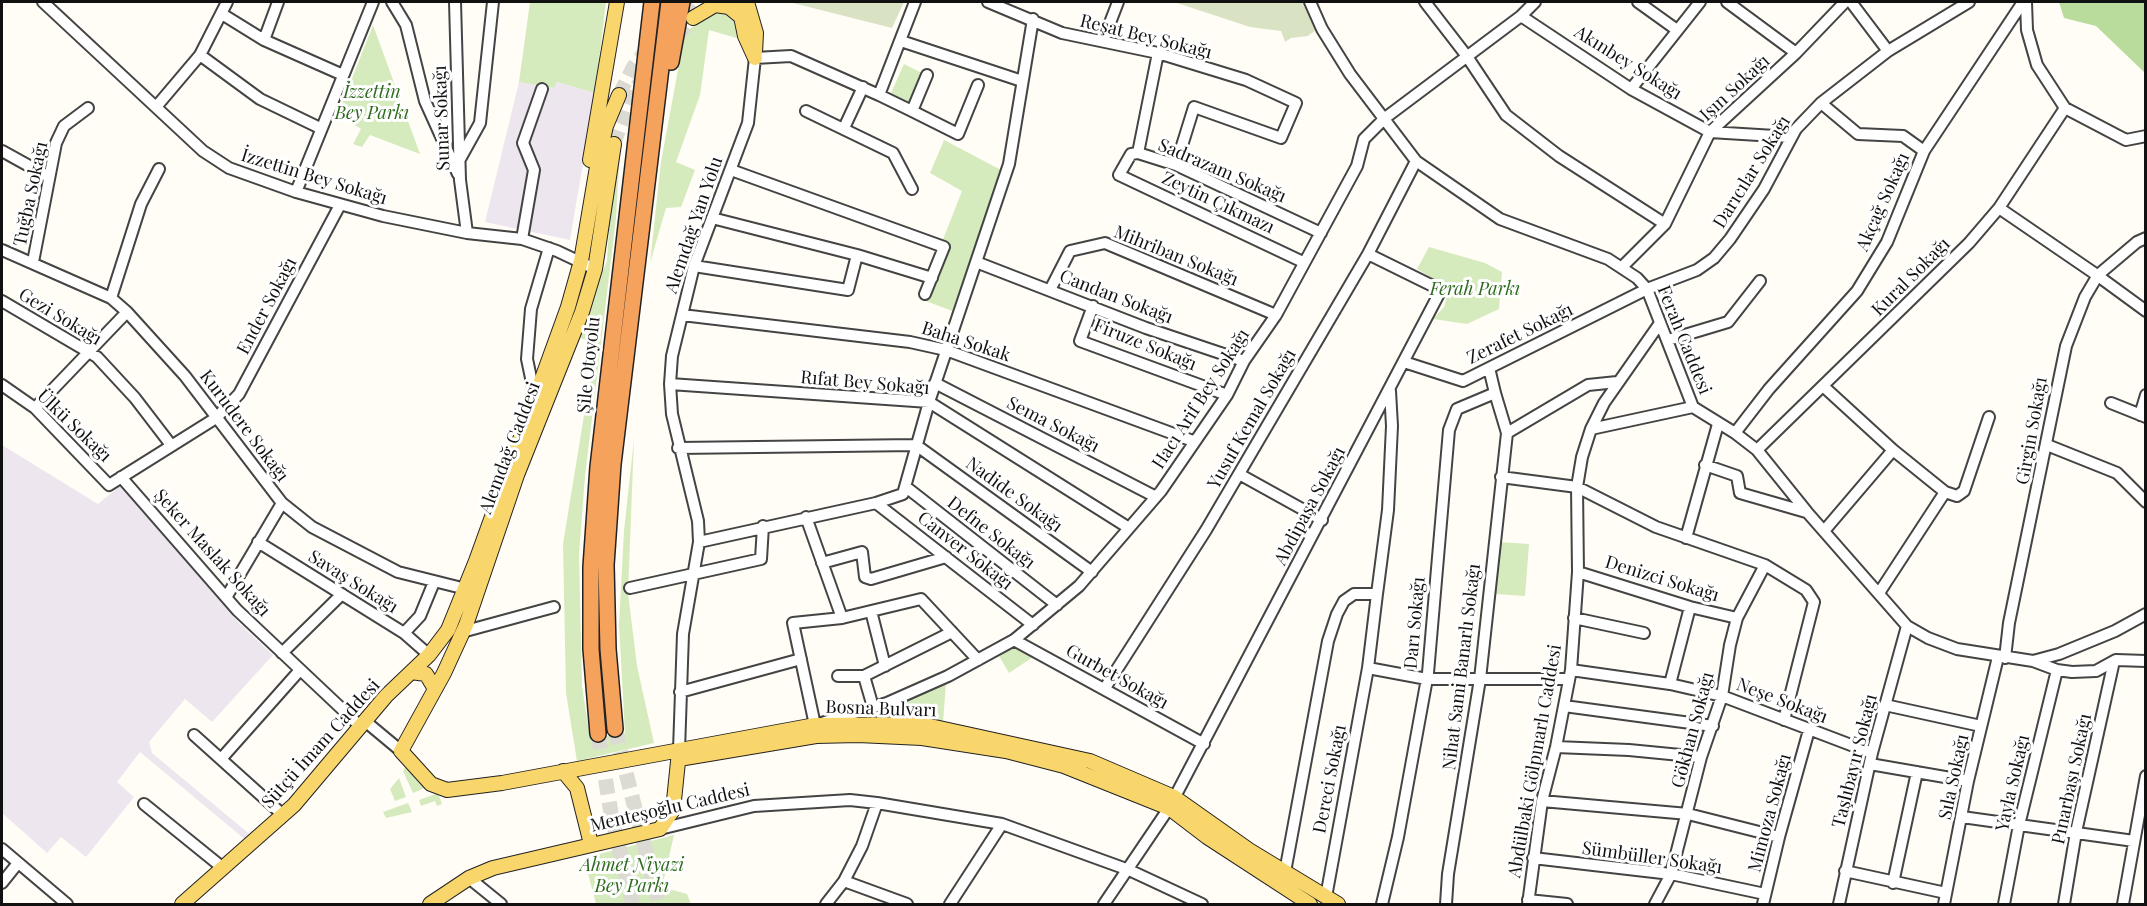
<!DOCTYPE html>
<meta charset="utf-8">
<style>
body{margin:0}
#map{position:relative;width:2147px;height:906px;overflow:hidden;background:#fffdf5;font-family:"Playfair Display",serif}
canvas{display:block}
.frame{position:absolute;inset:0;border:3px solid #111;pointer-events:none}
</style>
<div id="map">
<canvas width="2147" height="906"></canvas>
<div class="frame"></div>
</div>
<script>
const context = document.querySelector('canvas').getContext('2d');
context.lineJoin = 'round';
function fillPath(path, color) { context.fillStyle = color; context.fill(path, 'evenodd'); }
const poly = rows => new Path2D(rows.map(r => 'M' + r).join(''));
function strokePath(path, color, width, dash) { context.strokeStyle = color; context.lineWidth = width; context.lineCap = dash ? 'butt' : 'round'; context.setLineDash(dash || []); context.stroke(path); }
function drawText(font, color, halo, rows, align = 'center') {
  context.font = font + ' "Playfair Display",serif'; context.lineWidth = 6; context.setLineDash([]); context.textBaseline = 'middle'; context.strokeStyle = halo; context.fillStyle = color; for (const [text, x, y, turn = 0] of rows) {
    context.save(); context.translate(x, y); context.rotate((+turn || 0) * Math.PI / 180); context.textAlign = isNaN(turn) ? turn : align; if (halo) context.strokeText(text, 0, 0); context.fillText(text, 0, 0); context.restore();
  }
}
fillPath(poly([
 [519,82,554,88,557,82,595,93,570,240,485,222],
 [2,445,98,504,120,486,239,623,273,655,212,722,185,699,149,742,152,753,253,837,248,842,140,752,117,782,134,797,86,857,61,837,47,853,2,813]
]), '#eee6ef');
fillPath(poly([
 [530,2,606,2,595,93,557,82,554,88,519,82],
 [715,12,732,15,740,39,709,30,700,95,676,162,695,170,681,207,666,208,650,263,661,162,685,32],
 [373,25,420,154,370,135,362,147,353,144,361,129,338,114],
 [904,64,924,74,912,103,891,93],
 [944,140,1001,170,952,311,926,301,950,246,942,242,962,191,930,173],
 [620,149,616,218,585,476,579,555,582,686,590,738,625,733,619,625,624,531,634,439,628,593,637,666,654,743,577,761,566,693,563,544,596,342,575,337,607,261,611,198],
 [1429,247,1485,263,1502,272,1499,309,1467,324,1433,319,1444,307,1449,288,1417,269],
 [1499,542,1529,544,1525,596,1495,594],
 [1012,646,1033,657,1009,673,999,656],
 [946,683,943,722,855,717],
 [407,764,427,787,413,793,403,771],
 [399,778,406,797,395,801,390,789],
 [438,793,442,804,437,806,435,801,421,806,419,800],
 [408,803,412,812,386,818,383,812],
 [674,835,662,887,687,894,691,904,596,904,584,858]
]), '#d5ebbd');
fillPath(poly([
 [2059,2,2145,2,2145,73,2096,26,2064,18]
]), '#b9dc9c');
fillPath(poly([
 [789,2,904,2,892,28],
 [1174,2,1302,2,1316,30,1308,36,1291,38,1285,42,1281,31,1250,27]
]), '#d9e3c4');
strokePath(poly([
 [619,95,633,67,649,46,691,2],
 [614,144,630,100,642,77,693,18]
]), '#dbdad3', 14, [14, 7]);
strokePath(poly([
 [615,729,659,904],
 [598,734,612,819,633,904]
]), '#dbdad3', 15, [15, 8]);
const minor = poly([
 [43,2,203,151,229,168,296,192,383,216,467,233,522,239,557,251,595,269],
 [392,2,406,25,425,101,458,174],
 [455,2,460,180,467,233],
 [988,2,1062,33,1158,53,1246,80,1296,103,1281,138,1194,107,1176,165],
 [1310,2,1322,29,1350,74,1416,161,1500,219,1608,259,1637,278,1647,289,1693,407,1735,433,1757,450,1807,512,1907,626,1928,638,1957,649,2033,661,2059,654,2115,631,2146,614],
 [1425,2,1466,55,1506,115,1559,156,1665,224],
 [1638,2,1677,30],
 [1727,2,1796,53],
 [1851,2,1888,51],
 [2026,2,2027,30,2037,65,2065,108,2126,140,2146,136],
 [222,14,264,40,343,75],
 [1521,16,1631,89,1710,132,1791,137],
 [264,40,278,2],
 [901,41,1022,81],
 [1103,41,1118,2],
 [200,55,260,99,320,128],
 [927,75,912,111,958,134,978,85],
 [1631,89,1700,2],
 [879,95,912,111],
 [1821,103,1858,134,1903,136,1924,151],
 [156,107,200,55,227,2],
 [806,111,893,153,912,189],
 [844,128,863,87],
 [2,151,49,177],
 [1138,153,1158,53],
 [460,159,480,123,493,2],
 [731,170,944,247,925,294],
 [296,192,373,2],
 [1999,208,2094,273,2146,311],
 [712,218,857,255,932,278],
 [522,239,534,170,523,143,542,89],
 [2,250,111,298,127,312,185,376,282,503,312,527,398,572,470,590],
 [33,262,56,143,64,126,88,108],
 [976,262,1146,328,1244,361],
 [1303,262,1119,175,1131,154,1138,153,1176,165,1321,233],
 [694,266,848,290,857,255],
 [1622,267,1665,224,1710,132,1796,53,1845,2],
 [1050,290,1070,251,1105,243,1276,315],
 [111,298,141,204,159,169],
 [2,301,97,357,135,398,171,445],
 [1093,306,1080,341,1227,395],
 [682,315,910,342,946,350,1193,441],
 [1668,340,1728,322,1760,281],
 [1404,362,1463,381,1647,289,1697,270,1714,258,1730,239,1764,189,1796,129,1821,103,1888,51,1969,2],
 [935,383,1156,497],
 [670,384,929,402,1129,528],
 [2,385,35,408,109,485,216,418,239,394,340,205],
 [1823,386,1893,450],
 [1495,393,1507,433],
 [535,397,527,359,531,309,549,248],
 [2111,403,2146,417],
 [35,408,127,312],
 [2140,415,2146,395],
 [1591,429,1693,407],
 [1735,433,1769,389,1857,291,1887,242,1924,151,2023,2],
 [2047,445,2117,473,2146,502],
 [678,448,916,445,1092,572],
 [1757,450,1969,243,1999,208,2065,108],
 [1705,465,1737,476,1740,493,1806,512],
 [1239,474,1322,520],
 [121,477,237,610,360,726],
 [1501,477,1577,487,1656,527,1765,565,1806,590,1814,602,1784,720],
 [906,487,1057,605],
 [1945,492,1957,496,1964,491,1989,417],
 [876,503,1033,625],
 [806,517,842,618,921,599,978,660],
 [1824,531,1893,450,1945,492,1879,593],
 [1686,538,1718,424],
 [258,542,404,633,429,655],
 [699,542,876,503,903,494,929,402,1009,164,1033,19],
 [822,563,862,552,865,577,871,579,946,557],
 [1578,572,1690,607,1737,618],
 [630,588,761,559,763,526],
 [1377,594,1368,668,1427,679,1569,679],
 [227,596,282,503],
 [871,611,885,666],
 [842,618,793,623,815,725,887,703,948,676,1014,640,1079,586,1161,491,1227,395,1244,361,1276,315,1357,166,1364,139,1385,118,1521,16,1535,2],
 [1574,618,1644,633],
 [462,632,554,607],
 [404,633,420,616,434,582],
 [1014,640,1204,744],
 [282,653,342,594],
 [2005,658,2009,623,2066,346,2085,297,2098,275,2137,242,2146,238],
 [2033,661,2057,670,2072,672,2096,671,2116,660,2146,661],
 [1571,670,1670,684,1722,696,1872,753],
 [838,676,864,676],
 [1670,684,1690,607],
 [1105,688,1206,530,1368,254,1416,161],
 [680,692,801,659],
 [1885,705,1981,726],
 [1564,706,1713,726],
 [873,707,864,676,952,632],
 [365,721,401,751],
 [194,735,283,815],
 [1556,747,1629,750,1701,757],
 [679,750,683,634,699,542,698,521,672,414,670,384,672,356,694,266,748,123,755,58,791,56,879,95,915,2],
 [221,759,300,670],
 [1870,764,1968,781],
 [1542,801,1688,814,1779,837],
 [144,804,223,868],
 [1962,817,2134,841],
 [660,829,754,806,850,800,877,803,1002,824,1129,870,1202,904],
 [2,849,67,904],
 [1533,858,1671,874,1765,894],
 [1845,871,1946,893],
 [1285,872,1328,641,1337,614,1344,601,1354,594,1377,594,1388,510,1392,426,1390,391],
 [469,878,501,904],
 [844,881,907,904],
 [2,883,18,863],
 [1893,883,1917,772],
 [1326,897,1368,668],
 [1528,900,1567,904],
 [826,904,844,881,862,846,877,803],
 [950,904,1002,824],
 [1104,904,1169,808,1441,290,1368,254],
 [1382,904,1398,837,1428,673,1449,430,1457,409,1495,393,1489,368],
 [1446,904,1448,874,1480,679,1507,433,1588,385,1617,382],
 [1528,904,1542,801,1556,747,1571,670,1578,572,1577,487,1582,457,1591,429,1604,403,1660,323],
 [1655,904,1671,874,1701,757,1722,696,1730,645,1737,618,1765,565],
 [1763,904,1779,837,1809,730],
 [1839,904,1872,753,1907,626],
 [1944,904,1968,781,1998,657],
 [2004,904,2019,825,2057,670],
 [2064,904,2076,832,2114,661],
 [2123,904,2146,776]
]);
const major = poly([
 [738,2,745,36,755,58],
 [747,2,756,33,755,53],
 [693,18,715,5,729,7,740,16],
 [614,144,595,269,582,312,517,475,466,625,444,673,401,751,431,784,447,790,502,783,815,725,921,724,1090,761,1174,797,1249,850,1338,904],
 [590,160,617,2],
 [411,672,426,674,435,689],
 [679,759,816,736,858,735,922,738,1006,751,1064,766,1169,808,1207,837,1310,904],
 [563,771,577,788,591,844],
 [182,904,294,805,386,696,429,655,448,630,476,561,568,307,581,261,598,161,606,126,619,95],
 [430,904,469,878,493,868,660,829,673,810,679,752]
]);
const highway = poly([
 [671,62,682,2],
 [615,729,608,649,606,565,613,464,669,2],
 [598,734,591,649,591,567,598,467,652,2]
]);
strokePath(minor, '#444', 14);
strokePath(major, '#222', 16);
strokePath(highway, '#222', 18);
strokePath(minor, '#fff', 10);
strokePath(major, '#f9d66b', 14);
strokePath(highway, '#f5a25d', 15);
drawText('18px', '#111', '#fff', [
 ["Reşat Bey Sokağı",1146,37,14],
 ["Akınbey Sokağı",1628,63,32],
 ["Işın Sokağı",1735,88,-43],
 ["Sunar Sokağı",442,118,-92],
 ["Sadrazam Sokağı",1222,171,23],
 ["Darıcılar Sokağı",1752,172,-58],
 ["İzzettin Bey Sokağı",314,177,17],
 ["Tuğba Sokağı",31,194,-78],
 ["Akçağ Sokağı",1883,202,-66],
 ["Zeytin Çıkmazı",1218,203,25],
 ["Alemdağ Yan Yolu",694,225,-71],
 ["Mihriban Sokağı",1176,256,22],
 ["Kural Sokağı",1911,277,-45],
 ["Candan Sokağı",1116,297,21],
 ["Ender Sokağı",267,306,-62],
 ["Gezi Sokağı",60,317,31],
 ["Zerafet Sokağı",1520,334,-26],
 ["Ferah Caddesi",1684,340,68],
 ["Baha Sokak",966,342,18],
 ["Firuze Sokağı",1145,345,22],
 ["Şile Otoyolu",589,365,-84],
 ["Rıfat Bey Sokağı",865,383,5],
 ["Hacı Arif Bey Sokağı",1201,399,-57],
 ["Yusuf Kemal Sokağı",1252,419,-60],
 ["Sema Sokağı",1053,425,27],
 ["Ülkü Sokağı",74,426,44],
 ["Kurudere Sokağı",244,426,53],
 ["Girgin Sokağı",2032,431,-80],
 ["Alemdağ Caddesi",510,448,-69],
 ["Nadide Sokağı",1014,495,36],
 ["Abdipaşa Sokağı",1310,506,-62],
 ["Defne Sokağı",991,533,38],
 ["Canver Sokağı",965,551,38],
 ["Şeker Maslak Sokağı",212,553,48],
 ["Denizci Sokağı",1662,579,17],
 ["Savaş Sokağı",353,582,32],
 ["Darı Sokağı",1415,623,-85],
 ["Nihat Sami Banarlı Sokağı",1462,667,-83],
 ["Gurbet Sokağı",1117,677,29],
 ["Neşe Sokağı",1782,701,21],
 ["Bosna Bulvarı",881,709,2],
 ["Gökhan Sokağı",1693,730,-75],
 ["Sütçü İmam Caddesi",321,744,-48],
 ["Abdülbaki Gölpınarlı Caddesi",1535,761,-80],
 ["Taşlıbayır Sokağı",1855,761,-76],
 ["Sıla Sokağı",1954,777,-78],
 ["Dereci Sokağı",1330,779,-79],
 ["Pınarbaşı Sokağı",2072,779,-78],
 ["Yayla Sokağı",2013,783,-77],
 ["Menteşoğlu Caddesi",670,808,-13],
 ["Mimoza Sokağı",1770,813,-75],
 ["Sümbüller Sokağı",1652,858,8]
]);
drawText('italic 18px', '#2f6b1f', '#fff', [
 ["İzzettin",372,92],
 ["Bey Parkı",372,113],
 ["Ferah Parkı",1475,289],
 ["Ahmet Niyazi",632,865],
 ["Bey Parkı",632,886]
]);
</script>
